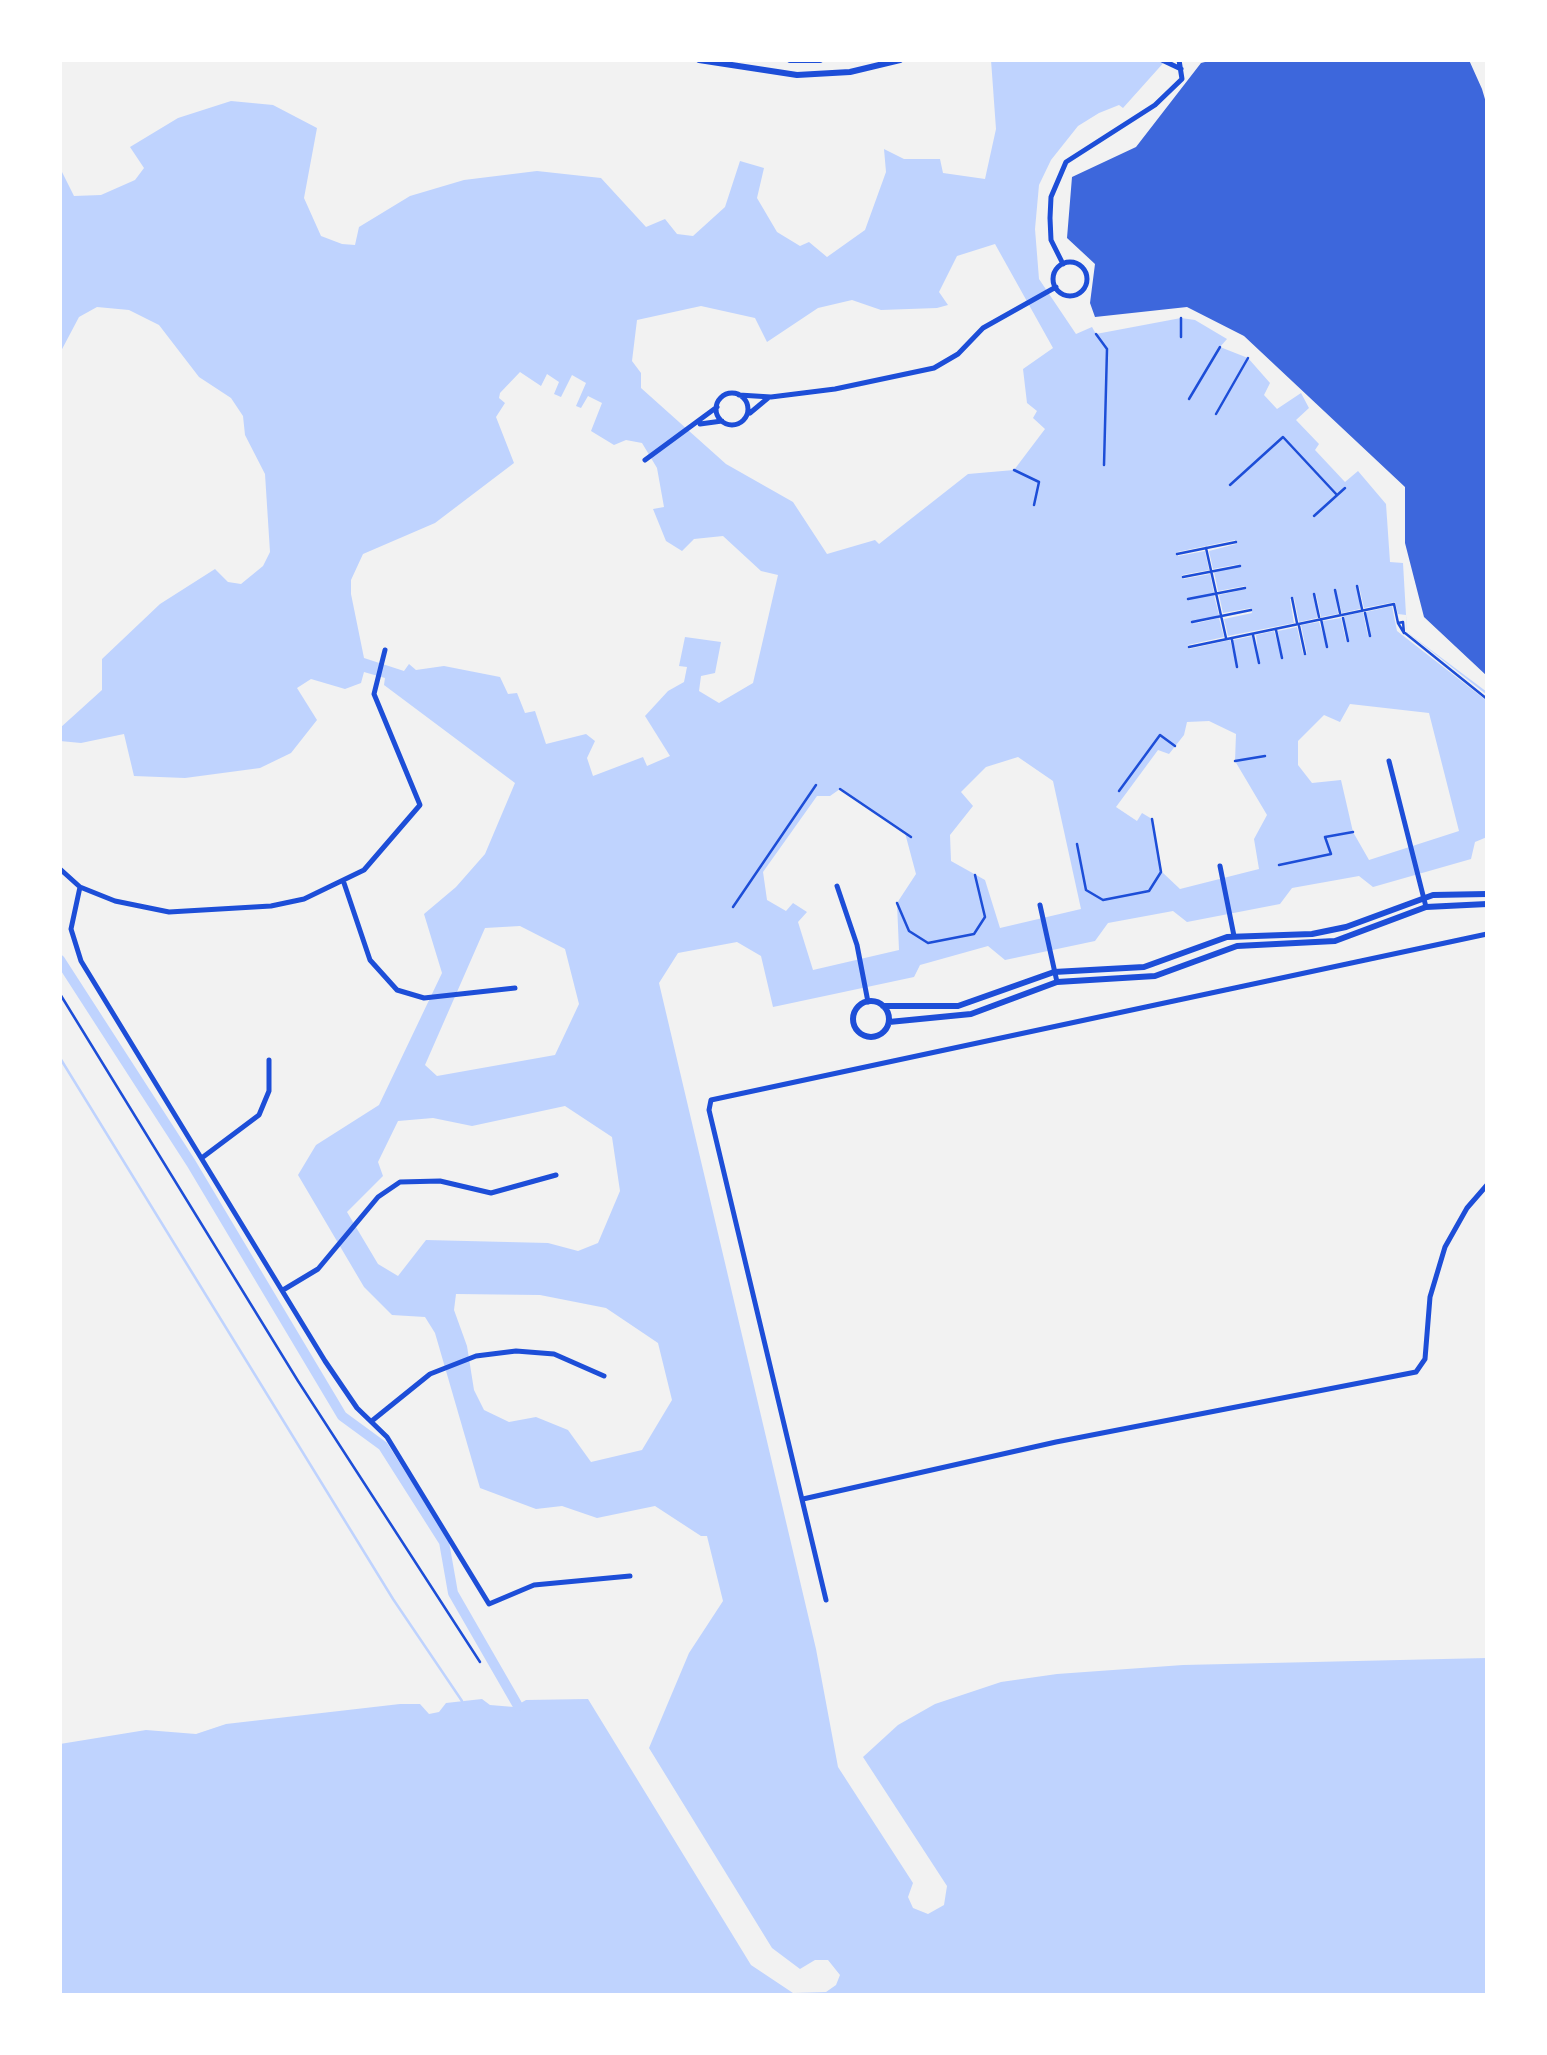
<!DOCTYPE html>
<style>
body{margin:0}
#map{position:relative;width:1547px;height:2055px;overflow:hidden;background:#f2f2f2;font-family:Roboto,sans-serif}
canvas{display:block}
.frame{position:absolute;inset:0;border:62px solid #fff;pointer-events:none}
</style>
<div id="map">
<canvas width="1547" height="2055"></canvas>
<div class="frame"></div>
</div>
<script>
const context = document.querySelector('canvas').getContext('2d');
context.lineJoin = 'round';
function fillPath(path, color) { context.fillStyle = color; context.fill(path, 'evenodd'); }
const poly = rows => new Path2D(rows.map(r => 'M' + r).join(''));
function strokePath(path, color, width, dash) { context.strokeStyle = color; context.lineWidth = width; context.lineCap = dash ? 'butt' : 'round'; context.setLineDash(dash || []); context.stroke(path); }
fillPath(poly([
 [991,60,1166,60,1123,108,1119,105,1099,113,1078,126,1051,160,1039,185,1035,229,1039,279,1076,334,1092,327,1096,334,1181,318,1195,320,1227,339,1220,347,1248,358,1270,383,1264,395,1277,409,1301,393,1309,408,1296,420,1319,444,1315,450,1345,482,1358,471,1386,504,1390,562,1403,563,1407,632,1487,692,1487,837,1475,842,1471,859,1373,887,1359,876,1292,888,1280,904,1187,922,1173,911,1108,923,1095,941,1005,960,988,946,920,965,914,977,773,1007,761,956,737,942,678,953,659,983,816,1649,838,1767,913,1883,908,1897,913,1908,928,1914,944,1905,947,1886,863,1757,898,1725,935,1704,1001,1682,1057,1674,1183,1665,1487,1658,1487,1995,60,1995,60,1744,146,1730,196,1734,226,1724,400,1704,420,1704,429,1714,439,1712,446,1703,482,1699,490,1705,514,1707,526,1700,588,1699,751,1965,793,1993,826,1992,836,1985,840,1975,828,1960,815,1960,800,1969,772,1948,649,1748,689,1653,723,1601,707,1536,701,1536,655,1506,597,1518,562,1506,536,1509,480,1488,435,1333,425,1317,392,1315,364,1287,298,1175,316,1145,379,1105,442,973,424,914,456,887,485,854,515,783,384,685,385,678,364,672,361,683,345,689,311,679,297,688,317,720,291,753,260,768,185,778,134,776,124,734,81,743,60,741,60,728,102,690,102,659,160,604,215,569,228,582,241,584,263,566,270,552,265,474,245,435,243,416,231,398,199,377,159,325,129,310,97,307,79,317,60,353,60,168,74,196,101,195,135,180,144,168,130,147,178,118,231,101,273,105,317,128,304,198,321,236,342,244,355,245,359,227,410,196,464,180,537,171,601,178,646,227,665,219,677,234,693,236,725,207,740,161,764,168,757,198,777,232,800,246,809,242,827,257,865,230,886,172,884,149,904,159,940,159,943,173,985,179,996,129],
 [995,244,1053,348,1023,369,1027,403,1037,411,1033,418,1045,429,1014,470,968,474,879,544,875,540,827,554,793,502,726,464,641,388,641,373,632,361,637,320,701,306,755,318,767,342,818,308,852,300,881,310,937,308,948,305,939,292,957,256],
 [520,372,541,386,547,374,559,382,554,394,561,397,572,375,586,383,576,406,581,408,588,396,602,403,591,431,614,445,626,440,642,443,657,468,664,507,653,509,666,541,682,551,694,539,723,536,761,571,778,575,753,683,719,703,699,691,701,676,715,673,721,642,685,637,679,666,687,667,684,682,668,691,645,716,670,756,647,766,643,757,593,776,587,758,595,741,586,734,546,744,535,711,525,713,517,693,508,694,500,677,444,666,416,670,409,664,404,671,364,658,351,594,351,580,363,554,435,523,514,463,496,417,505,403,499,398,500,393],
 [1350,704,1429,713,1459,831,1369,860,1353,832,1341,780,1312,783,1298,765,1298,741,1324,715,1340,722],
 [1209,721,1236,734,1235,761,1267,815,1254,839,1259,869,1180,889,1162,872,1152,819,1142,813,1137,821,1116,807,1158,750,1169,754,1184,735,1187,722],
 [1018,757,1053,781,1081,909,1000,928,985,880,951,861,950,835,973,806,961,792,986,767],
 [840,789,905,833,916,874,897,903,899,950,813,970,798,922,807,912,793,903,786,911,767,900,763,872,817,796,830,796],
 [520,926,565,949,579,1004,555,1055,437,1076,425,1065,485,928],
 [565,1106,612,1137,620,1191,598,1243,578,1251,548,1243,426,1240,398,1276,378,1264,347,1212,383,1176,378,1162,398,1121,433,1118,472,1126],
 [456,1294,540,1295,606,1308,658,1343,672,1400,642,1450,591,1462,568,1430,536,1417,509,1422,484,1410,474,1390,467,1346,454,1310]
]), '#bfd3fe');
fillPath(poly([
 [1235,540,1236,544,1209,551,1213,569,1240,564,1214,572,1218,591,1245,586,1246,589,1219,595,1223,613,1251,608,1252,613,1224,619,1228,636,1294,623,1290,599,1294,598,1299,622,1317,618,1316,594,1321,617,1338,614,1335,590,1342,613,1360,609,1359,586,1364,608,1395,602,1398,614,1406,615,1407,632,1487,695,1487,701,1397,631,1392,606,1366,612,1368,637,1363,612,1344,616,1346,641,1341,618,1323,621,1327,647,1319,622,1301,625,1307,654,1303,654,1297,627,1278,631,1282,658,1274,631,1256,635,1259,663,1252,636,1233,640,1237,667,1230,640,1189,649,1188,645,1224,637,1219,618,1193,624,1219,615,1214,595,1188,599,1214,593,1210,574,1183,579,1182,575,1209,570,1205,551,1178,556,1177,552]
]), '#f2f2f2');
strokePath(poly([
 [60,1058,393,1599,462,1701]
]), '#bfd3fe', 2.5);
strokePath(poly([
 [60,960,191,1163,342,1416,383,1446,444,1542,453,1593,518,1706]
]), '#bfd3fe', 10);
fillPath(poly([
 [1213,60,1469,60,1482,89,1487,106,1487,676,1424,617,1405,543,1405,487,1244,336,1187,307,1095,317,1090,303,1095,264,1067,238,1072,177,1136,147,1201,63]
]), '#3d67dc');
strokePath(poly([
 [1096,334,1107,349,1104,465],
 [1181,337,1181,318],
 [1189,399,1220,347],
 [1216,414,1248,358],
 [1014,470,1039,482,1034,505],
 [1230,485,1283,437,1337,495],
 [1314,516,1345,488],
 [1206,548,1226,638],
 [1177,554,1236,542],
 [1183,577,1240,566],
 [1357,586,1362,609],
 [1335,590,1340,613],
 [1314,594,1319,617],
 [1292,598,1297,623],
 [1188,599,1245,588],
 [1365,613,1370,636],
 [1343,618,1348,641],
 [1321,619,1327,647],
 [1192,622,1251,610],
 [1299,626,1305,654],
 [1276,630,1282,658],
 [1405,633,1487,699],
 [1253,635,1259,663],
 [1232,640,1237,667],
 [1189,647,1394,604,1398,623,1403,622,1404,633,1398,623],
 [1235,761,1265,756],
 [840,789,911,837],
 [1119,791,1160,735,1175,746],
 [1077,844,1086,890,1103,900,1149,891,1161,872,1152,819],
 [1279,865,1331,854,1325,837,1353,832],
 [897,903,909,931,928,943,974,934,985,917,975,875],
 [733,907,816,785]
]), '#1d4ed8', 2.5);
strokePath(poly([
 [60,994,298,1381,480,1662]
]), '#1d4ed8', 2.5);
strokePath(poly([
 [1162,60,1181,69],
 '1053 279a17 17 0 1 1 34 0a17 17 0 1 1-34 0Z',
 [1063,264,1051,240,1050,218,1051,197,1066,162,1155,105,1182,79,1179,60],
 '716 409a16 16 0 1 1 32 0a16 16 0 1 1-32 0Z',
 [739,395,771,397,835,389,934,368,958,354,983,328,1056,287],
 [750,413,768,398],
 [700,424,722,421],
 [645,460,717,407],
 [1389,761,1426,907],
 [1220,866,1234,936],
 [60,869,80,887,115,901,169,912,271,906,304,899,364,870,420,805,374,694,385,650],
 [344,883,370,960,397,990,424,998,515,988],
 [837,886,857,945,868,1002],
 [80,887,71,929,81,961,325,1361,357,1408,387,1437,489,1604,534,1585,630,1576],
 [1040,905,1057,982],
 [203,1157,259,1115,269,1091,269,1060],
 [283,1290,318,1269,378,1197,400,1182,440,1181,491,1193,556,1175],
 [373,1420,430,1374,476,1356,516,1351,554,1354,604,1376],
 [803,1499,1056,1442,1416,1372,1425,1359,1430,1297,1445,1247,1467,1208,1487,1185],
 [826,1600,709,1110,711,1100,1487,934]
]), '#1d4ed8', 5);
strokePath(poly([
 [699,60,797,75,850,72,900,60],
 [790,60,820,60],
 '853 1019a18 18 0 1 1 36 0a18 18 0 1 1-36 0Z',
 [883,1006,958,1006,1054,972,1144,967,1227,937,1312,934,1346,927,1433,895,1487,894],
 [889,1022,971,1014,1057,982,1155,976,1237,946,1335,941,1426,907,1487,904]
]), '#1d4ed8', 6);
</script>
